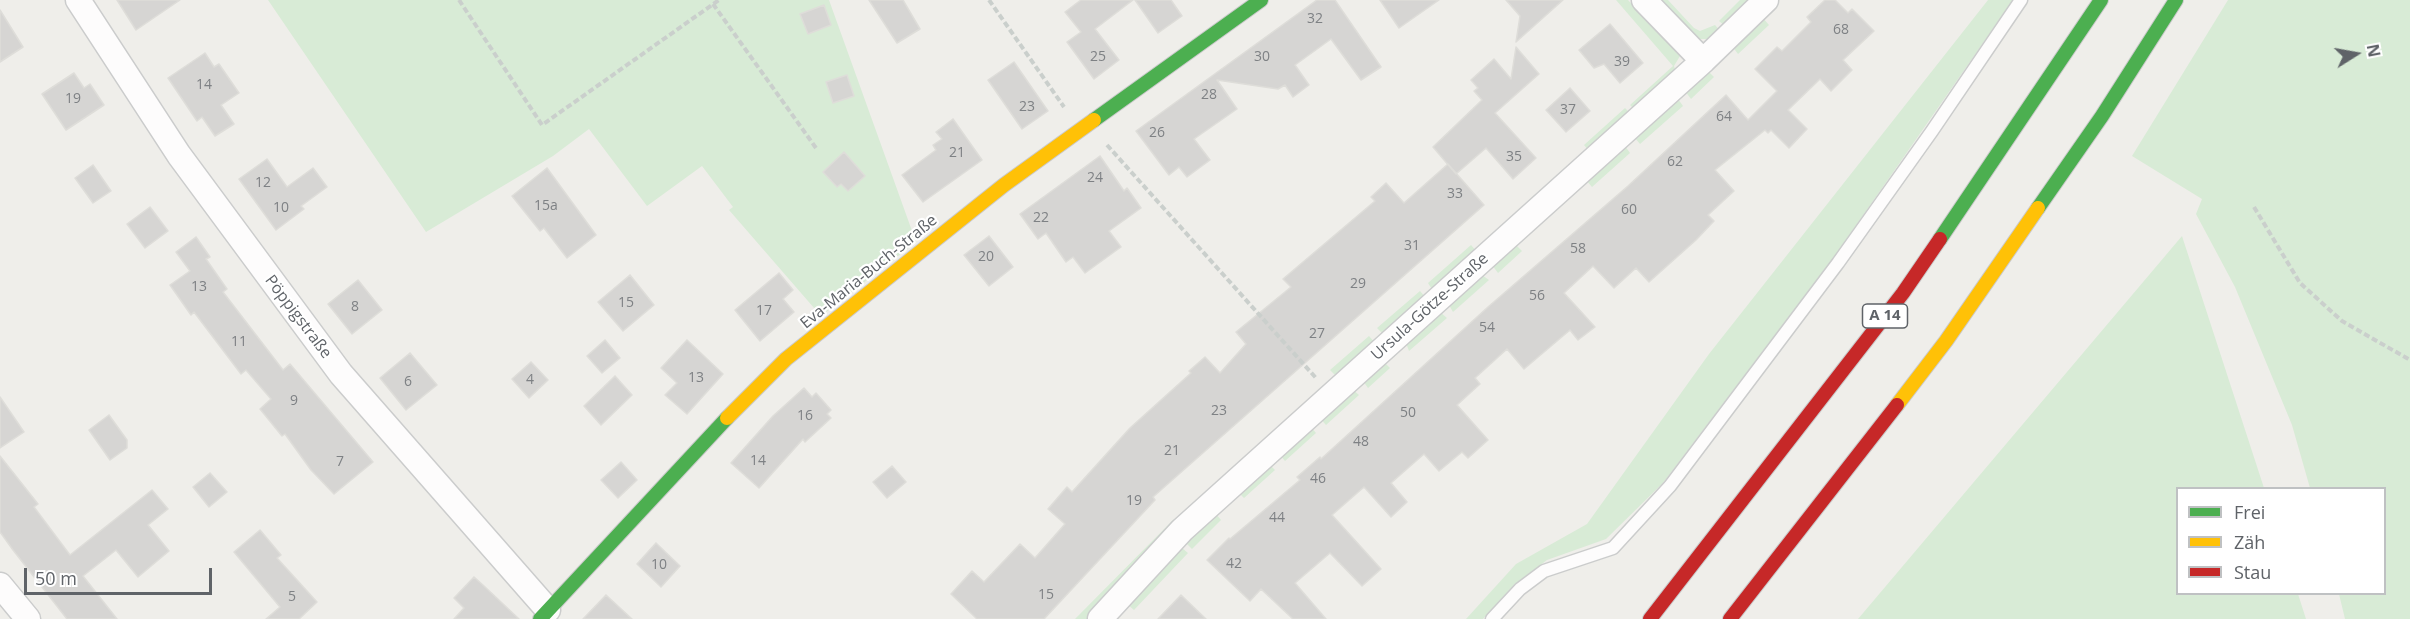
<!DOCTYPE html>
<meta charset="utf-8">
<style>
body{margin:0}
#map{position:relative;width:2410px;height:619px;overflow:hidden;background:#efeeea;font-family:"Open Sans",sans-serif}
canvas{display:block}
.legend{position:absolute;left:2176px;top:487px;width:210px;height:108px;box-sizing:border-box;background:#fff;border:2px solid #bfc1c3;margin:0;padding:8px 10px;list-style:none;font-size:18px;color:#5f6368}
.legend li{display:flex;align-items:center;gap:12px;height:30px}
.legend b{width:30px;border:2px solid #bfc1c3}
.north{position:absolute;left:2326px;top:24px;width:60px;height:60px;-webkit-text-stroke:4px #fff;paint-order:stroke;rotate:79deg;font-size:16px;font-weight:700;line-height:24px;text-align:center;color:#5f6368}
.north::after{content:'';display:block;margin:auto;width:21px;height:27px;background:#5f6368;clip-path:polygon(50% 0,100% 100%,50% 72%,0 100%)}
.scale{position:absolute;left:24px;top:568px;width:188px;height:27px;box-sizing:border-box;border:3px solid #5f6368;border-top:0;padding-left:8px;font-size:18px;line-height:21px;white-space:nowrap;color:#5f6368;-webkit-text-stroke:4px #fff;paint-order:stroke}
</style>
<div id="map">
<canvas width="2410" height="619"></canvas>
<ul class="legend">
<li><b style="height:8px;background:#4caf50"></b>Frei</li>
<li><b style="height:8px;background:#ffc107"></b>Zäh</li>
<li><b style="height:8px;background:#c62828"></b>Stau</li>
</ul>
<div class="north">N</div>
<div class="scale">50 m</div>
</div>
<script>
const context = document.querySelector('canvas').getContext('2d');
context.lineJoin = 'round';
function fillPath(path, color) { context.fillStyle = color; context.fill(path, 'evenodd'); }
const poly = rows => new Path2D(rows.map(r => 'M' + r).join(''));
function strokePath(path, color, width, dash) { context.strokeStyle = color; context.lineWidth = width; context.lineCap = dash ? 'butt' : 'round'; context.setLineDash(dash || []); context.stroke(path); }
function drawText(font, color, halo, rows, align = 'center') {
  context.font = font + ' "Open Sans",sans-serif'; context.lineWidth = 4.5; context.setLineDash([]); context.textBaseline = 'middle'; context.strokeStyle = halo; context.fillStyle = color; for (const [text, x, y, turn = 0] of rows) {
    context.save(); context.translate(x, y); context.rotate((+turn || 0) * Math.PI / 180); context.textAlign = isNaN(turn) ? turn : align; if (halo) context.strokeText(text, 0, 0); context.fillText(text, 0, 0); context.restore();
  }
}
fillPath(poly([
 [268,0,829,0,916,242,821,316,729,210,733,207,702,166,647,206,589,129,553,156,426,232],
 [1616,0,1628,0,1680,56,1674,66,1676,73,1635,110,1630,105,1673,66],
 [1655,0,1668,0,1694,28,1700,31,1715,25,1721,32,1708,39,1695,39],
 [1740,0,1753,0,1726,27,1719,21],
 [1988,0,2013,0,1832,260,1663,483,1606,539,1547,560,1515,584,1483,619,1466,619,1516,564,1587,524,1709,354],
 [2228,0,2410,0,2410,619,2345,619,2339,594,2384,594,2384,488,2310,488,2292,425,2235,287,2196,214,2202,199,2132,156],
 [1762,17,1769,25,1738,54,1732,46],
 [1708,71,1714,77,1691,99,1685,91],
 [1678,99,1683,106,1640,144,1635,138],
 [1625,108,1631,114,1589,151,1584,145],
 [1625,146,1630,153,1592,187,1586,180],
 [2182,236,2264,488,2178,488,2178,594,2298,594,2306,619,1858,619],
 [1515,244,1522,251,1498,273,1492,265],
 [1471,245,1477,252,1433,291,1428,283],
 [1482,275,1489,280,1453,312,1449,305],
 [1420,291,1426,298,1384,335,1377,328],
 [1440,312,1447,318,1409,351,1406,343],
 [1369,336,1375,343,1337,377,1330,370],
 [1384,362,1390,368,1368,388,1361,378],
 [1351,388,1359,395,1326,425,1319,417],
 [1310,426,1316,433,1285,461,1279,454],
 [1269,464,1275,470,1244,498,1238,492],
 [1215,513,1221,520,1192,549,1186,543],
 [1174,519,1179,523,1088,619,1075,619],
 [1182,548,1188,553,1134,610,1127,604]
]), '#d8ebd6');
const building = poly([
 [117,0,180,0,136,30,117,0],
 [869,0,903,0,920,29,897,43,869,0],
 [1081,0,1133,0,1095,29,1119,60,1094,79,1067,42,1081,32,1065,12,1081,0],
 [1135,0,1171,0,1182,16,1158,33,1135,0],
 [1317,0,1335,0,1381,67,1361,80,1331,39,1295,65,1309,85,1293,97,1285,85,1278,89,1217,80,1237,109,1194,139,1210,160,1187,177,1179,167,1169,175,1136,131,1317,0],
 [1380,0,1439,0,1399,28,1380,0],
 [1506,0,1563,0,1516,42,1520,16,1506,0],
 [1825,0,1835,0,1848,13,1852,9,1874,31,1843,60,1852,70,1831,91,1820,79,1788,110,1807,129,1789,148,1771,130,1768,133,1765,130,1715,170,1734,191,1708,215,1714,221,1696,240,1649,282,1636,268,1614,288,1593,266,1564,293,1595,327,1578,340,1570,330,1524,369,1507,349,1475,378,1480,384,1457,405,1488,440,1468,458,1462,452,1439,471,1424,454,1391,483,1407,502,1391,517,1364,487,1332,515,1381,569,1362,586,1330,553,1295,583,1326,619,1293,619,1261,589,1250,601,1207,560,1229,538,1230,539,1300,480,1297,477,1320,457,1321,459,1488,307,1628,186,1726,95,1748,120,1777,91,1755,69,1777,47,1782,51,1811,22,1807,17,1825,0],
 [824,5,831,25,808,34,800,14,824,5],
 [0,10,23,47,0,62,0,10],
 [1610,24,1643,63,1620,83,1604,64,1594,68,1579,50,1610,24],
 [1516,47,1539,74,1495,113,1536,158,1513,179,1486,148,1456,174,1433,147,1482,100,1474,91,1478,88,1471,80,1494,59,1511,79,1516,47],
 [205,53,214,67,219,64,239,93,221,105,234,124,215,136,202,117,197,121,168,78,205,53],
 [1014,62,1048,111,1022,129,988,80,1014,62],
 [74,73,84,88,90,84,104,105,66,130,42,94,74,73],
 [847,75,854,96,833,103,826,82,847,75],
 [1570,88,1590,111,1566,132,1546,110,1570,88],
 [953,119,982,160,923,202,902,175,936,150,933,145,942,139,936,132,953,119],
 [844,152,865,176,848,191,841,184,837,187,823,172,844,152],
 [1100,156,1124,191,1127,188,1141,208,1109,231,1121,247,1085,273,1073,257,1066,262,1046,233,1038,239,1020,214,1100,156],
 [267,159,287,187,313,168,327,187,301,206,304,209,276,230,239,179,267,159],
 [1448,164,1484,205,1153,497,1155,500,1044,619,977,619,951,594,972,571,984,582,1020,544,1035,558,1065,524,1048,509,1067,487,1072,492,1130,428,1191,373,1189,371,1205,357,1220,373,1246,344,1236,332,1291,287,1283,279,1375,201,1371,197,1386,183,1404,203,1448,164],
 [93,165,111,191,93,203,75,178,93,165],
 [547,168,596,235,567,258,544,228,540,231,512,196,547,168],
 [150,207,168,231,145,248,127,224,150,207],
 [989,236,1013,267,989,286,964,255,989,236],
 [196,237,210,257,206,259,227,289,223,292,283,370,290,364,373,462,334,494,311,470,285,434,282,436,260,409,271,399,246,370,241,374,194,312,191,315,170,285,190,271,176,252,196,237],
 [779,273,793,290,783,299,794,312,760,341,735,310,779,273],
 [630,275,654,305,623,331,598,302,630,275],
 [358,280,382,310,352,334,328,304,358,280],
 [605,340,620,358,602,373,587,356,605,340],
 [687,340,723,374,687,414,665,395,677,383,661,368,687,340],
 [410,353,437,385,406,410,380,378,410,353],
 [531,362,548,380,529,398,512,379,531,362],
 [615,376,632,395,601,425,584,406,615,376],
 [804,388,812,397,816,393,831,410,827,414,831,418,805,442,803,439,759,488,731,463,773,416,804,388],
 [0,397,24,432,0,448,0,397],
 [109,415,127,440,127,448,110,460,89,430,109,415],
 [0,456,38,504,34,507,70,555,152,490,168,509,148,525,169,551,138,577,116,550,83,576,117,619,67,619,13,550,0,532,0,456],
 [621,462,637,480,618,498,601,480,621,462],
 [892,466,906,482,887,498,873,482,892,466],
 [210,473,227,492,209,507,193,487,210,473],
 [260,530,281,555,277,558,317,602,299,619,266,619,280,607,234,552,260,530],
 [656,543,680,566,661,587,637,564,656,543],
 [474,577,484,586,519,619,454,619,464,608,454,598,474,577],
 [606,595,632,619,583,619,606,595],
 [1181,595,1206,619,1158,619,1181,595]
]);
fillPath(building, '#d6d5d3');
strokePath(building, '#deddd9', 1.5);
const lane = poly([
 [1492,619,1520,589,1544,571,1613,548,1670,486,1838,263,1932,131,2021,0]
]);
const street = poly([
 [78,0,179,155,341,374,548,610],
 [1644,0,1703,61],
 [0,585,28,619],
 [1100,619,1182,530,1703,61,1766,0]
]);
const fast = poly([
 [1094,120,1261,0],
 [2038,208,2102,116,2176,0],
 [1940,239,2101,0],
 [540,619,727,418]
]);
const slow = poly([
 [1897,405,1946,341,2038,208],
 [727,418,786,359,1004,185,1094,120]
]);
const jam = poly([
 [1650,619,1903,293,1940,239],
 [1730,619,1897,405]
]);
strokePath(lane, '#cbcccc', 15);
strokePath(street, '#cbcccc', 27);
strokePath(fast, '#cacacb', 16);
strokePath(slow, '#cacacb', 16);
strokePath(jam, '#cacacb', 16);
strokePath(poly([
 [459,0,542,125,719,0],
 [989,0,1064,107],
 [713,4,816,148],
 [1107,145,1316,378],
 [2254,207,2300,283,2342,321,2410,360]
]), '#cacfcc', 4, [6, 3]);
strokePath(lane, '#fdfcfc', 12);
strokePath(street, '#fdfcfc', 24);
strokePath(fast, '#4caf50', 14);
strokePath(slow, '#ffc107', 14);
strokePath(jam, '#c62828', 14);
drawText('14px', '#7e8184', null, [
 ["32",1315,19],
 ["68",1841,30],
 ["25",1098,57],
 ["30",1262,57],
 ["39",1622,62],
 ["14",204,85],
 ["28",1209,95],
 ["19",73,99],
 ["23",1027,107],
 ["37",1568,110],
 ["64",1724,117],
 ["26",1157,133],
 ["21",957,153],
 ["35",1514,157],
 ["62",1675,162],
 ["24",1095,178],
 ["12",263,183],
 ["33",1455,194],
 ["15a",546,206],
 ["10",281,208],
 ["60",1629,210],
 ["22",1041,218],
 ["31",1412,246],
 ["58",1578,249],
 ["20",986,257],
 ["29",1358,284],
 ["13",199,287],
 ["56",1537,296],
 ["15",626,303],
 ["8",355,307],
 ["17",764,311],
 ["54",1487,328],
 ["27",1317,334],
 ["11",239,342],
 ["13",696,378],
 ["4",530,380],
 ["6",408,382],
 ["9",294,401],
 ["23",1219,411],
 ["50",1408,413],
 ["16",805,416],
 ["48",1361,442],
 ["21",1172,451],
 ["14",758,461],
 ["7",340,462],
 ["46",1318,479],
 ["19",1134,501],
 ["44",1277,518],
 ["42",1234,564],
 ["10",659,565],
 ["15",1046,595],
 ["5",292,597]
]);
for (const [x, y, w] of [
 [1885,316,45]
]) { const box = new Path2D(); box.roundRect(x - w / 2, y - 12, w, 24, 4.5); context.fillStyle = '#fff'; context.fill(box); strokePath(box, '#5f6368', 1.5); }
drawText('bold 15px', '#5f6368', null, [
 ["A 14",1885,316]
]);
drawText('16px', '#5f6368', '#fff', [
 ["Eva-Maria-Buch-Straße",869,272,-39],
 ["Ursula-Götze-Straße",1430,307,-42],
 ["Pöppigstraße",298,317,53]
]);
</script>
